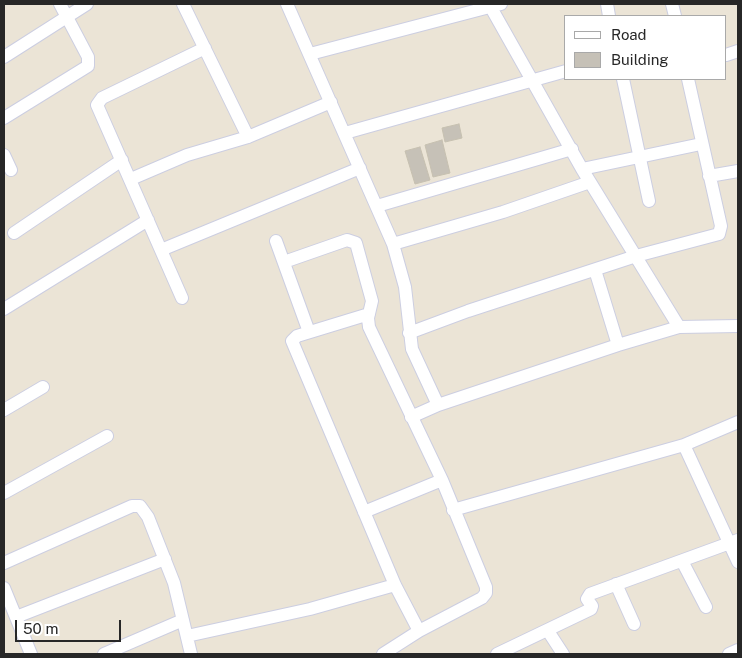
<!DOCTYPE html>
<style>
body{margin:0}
#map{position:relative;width:742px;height:658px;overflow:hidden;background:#ebe4d6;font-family:"Public Sans",sans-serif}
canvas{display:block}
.frame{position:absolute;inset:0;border:5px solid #272727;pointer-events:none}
.legend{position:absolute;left:564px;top:15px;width:162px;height:65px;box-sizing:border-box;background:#fff;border:1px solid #a9a9a9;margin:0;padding:6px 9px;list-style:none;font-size:15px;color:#272727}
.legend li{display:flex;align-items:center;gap:10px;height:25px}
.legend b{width:25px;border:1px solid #a9a9a9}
.scale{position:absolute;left:15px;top:620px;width:106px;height:22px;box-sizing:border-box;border:2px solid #272727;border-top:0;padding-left:6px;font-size:15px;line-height:18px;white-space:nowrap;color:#272727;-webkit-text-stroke:4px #fff;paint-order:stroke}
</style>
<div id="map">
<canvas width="742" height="658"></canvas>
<div class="frame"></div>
<ul class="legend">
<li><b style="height:6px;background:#fff"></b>Road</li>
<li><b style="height:14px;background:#c6c1b7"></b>Building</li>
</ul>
<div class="scale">50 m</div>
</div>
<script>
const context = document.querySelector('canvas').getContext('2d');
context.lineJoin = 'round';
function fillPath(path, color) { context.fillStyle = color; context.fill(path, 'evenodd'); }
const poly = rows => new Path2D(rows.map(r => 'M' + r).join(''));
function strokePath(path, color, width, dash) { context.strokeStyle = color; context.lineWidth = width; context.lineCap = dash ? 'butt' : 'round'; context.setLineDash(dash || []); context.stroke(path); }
const building = poly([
 [459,124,462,138,445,142,442,128,459,124],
 [442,140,450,173,433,177,425,145,442,140],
 [420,147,430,180,415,184,405,151,420,147]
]);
fillPath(building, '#c6c1b7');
strokePath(building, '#c6c0b0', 1);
const minor = poly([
 [183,4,248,137],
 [287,4,393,244,405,287,412,349,438,405],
 [489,4,582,169,679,327],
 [607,4,609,16],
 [672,4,675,16],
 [310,54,501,4],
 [726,55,738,51],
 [4,57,87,4],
 [623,79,649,201],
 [4,118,88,66,88,57,60,4],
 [345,133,566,71],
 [4,155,11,170],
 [582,169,701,144],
 [709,176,738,171],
 [131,179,187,155,248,137,331,102],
 [377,206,572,149],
 [14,233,122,160],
 [276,241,309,332],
 [393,244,503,212,590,182],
 [161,250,360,168],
 [284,262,347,240,356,243,372,301,368,318,369,327,442,480,486,587,486,593,482,598,419,631,383,654],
 [595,270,618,345],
 [182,298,97,105,102,98,205,48],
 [4,309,148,220],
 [369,314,297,336,292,341,395,585,419,631],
 [409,333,468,311,636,256,719,234,721,226,688,79],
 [4,410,43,387],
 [411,417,438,405,618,345,679,327,738,326],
 [684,445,738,562],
 [4,493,107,436],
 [453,510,684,445,738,422],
 [364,512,442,480],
 [682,561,706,607],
 [4,563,132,506,140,506,148,517,174,583,191,654],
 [616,584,634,624],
 [4,588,31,654],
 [16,617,165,559],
 [548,631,563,654],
 [187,636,310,609,395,585],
 [104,654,183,620],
 [497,654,591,609,592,606,587,599,590,594,738,540],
 [729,654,738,650]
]);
strokePath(minor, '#cccee1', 14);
strokePath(minor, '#fff', 12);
</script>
